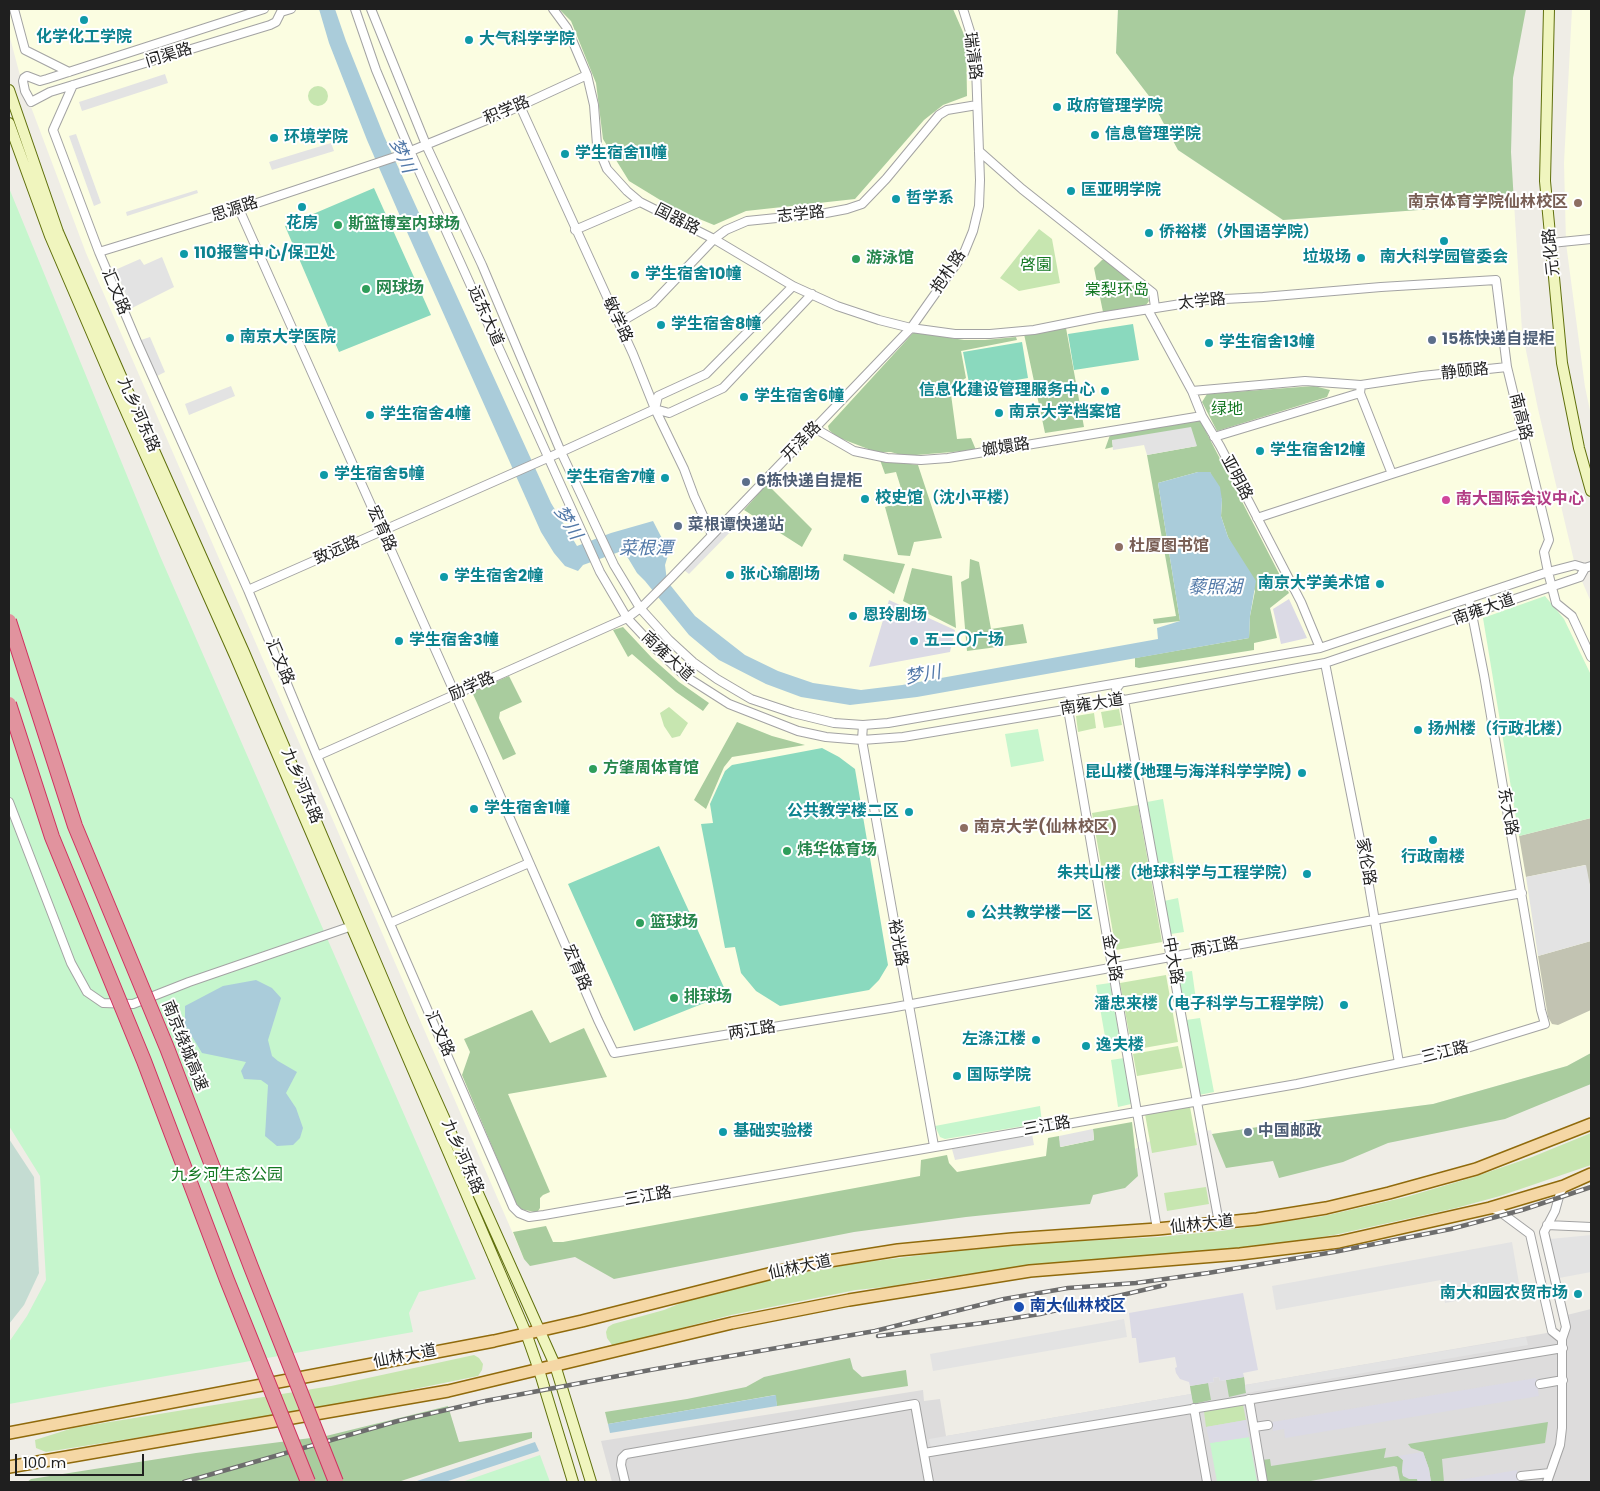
<!DOCTYPE html>
<meta charset="utf-8">
<style>
body{margin:0}
#map{position:relative;width:1600px;height:1491px;overflow:hidden;background:#efede6;font-family:Poppins,sans-serif}
canvas{display:block}
.frame{position:absolute;inset:0;border:10px solid #1f1f1f;pointer-events:none}
.scale{position:absolute;left:15px;top:1454px;width:129px;height:22px;box-sizing:border-box;border:2px solid #1f1f1f;border-top:0;padding-left:6px;font-size:15px;line-height:18px;white-space:nowrap;color:#1f1f1f;-webkit-text-stroke:4px #fff;paint-order:stroke}
</style>
<div id="map">
<canvas width="1600" height="1491"></canvas>
<div class="frame"></div>
<div class="scale">100 m</div>
</div>
<script>
const context = document.querySelector('canvas').getContext('2d');
context.lineJoin = 'round';
function fillPath(path, color) { context.fillStyle = color; context.fill(path, 'evenodd'); }
const poly = rows => new Path2D(rows.map(r => 'M' + r).join(''));
function strokePath(path, color, width, dash) { context.strokeStyle = color; context.lineWidth = width; context.lineCap = dash ? 'butt' : 'round'; context.setLineDash(dash || []); context.stroke(path); }
function drawText(font, color, halo, rows, align = 'center') {
  context.font = font + ' Poppins,"Noto Sans SC",sans-serif'; context.lineWidth = 4; context.setLineDash([]); context.textBaseline = 'middle'; context.strokeStyle = halo; context.fillStyle = color; for (const [text, x, y, turn = 0] of rows) {
    context.save(); context.translate(x, y); context.rotate((+turn || 0) * Math.PI / 180); context.textAlign = isNaN(turn) ? turn : align; if (halo) context.strokeText(text, 0, 0); context.fillText(text, 0, 0); context.restore();
  }
}
fillPath(poly([
 [1591,1309,1591,1482,612,1482,601,1441,923,1390,924,1401,940,1399,946,1436,1191,1394,1190,1386,1214,1382,1213,1378,1219,1377,1220,1381,1244,1377,1245,1385,1570,1329,1567,1315]
]), '#dddcdc');
fillPath(poly([
 [9,9,1118,9,1116,53,1149,96,1178,150,1283,220,1514,203,1522,331,1538,409,1575,565,1591,602,1591,1053,1567,1066,1433,1104,1278,1124,1212,1134,1211,1130,1150,1141,1135,1149,524,1259,86,253,22,83,9,34],
 [1572,9,1591,9,1591,415,1585,387,1566,243,1564,163]
]), '#fbfde1');
fillPath(poly([
 [1591,818,1591,891,1585,865,1526,877,1519,836],
 [1591,941,1591,1010,1558,1025,1552,1024,1548,1017,1538,956]
]), '#c2c3b2');
fillPath(poly([
 '308 96a10 10 0 1 1 20 0a10 10 0 1 1-20 0Z',
 [1039,229,1052,239,1060,283,1019,291,1000,278],
 [669,707,688,723,680,736,672,738,664,726,660,713],
 [1119,709,1122,725,1104,728,1101,712],
 [1094,713,1096,728,1078,732,1076,716],
 [1138,805,1162,942,1116,950,1092,813],
 [1166,975,1178,1042,1132,1050,1120,983],
 [1178,1046,1183,1068,1137,1076,1133,1054],
 [1190,1107,1197,1145,1152,1153,1145,1114],
 [1591,1133,1591,1165,1500,1196,1456,1208,1334,1235,1243,1249,1027,1266,924,1280,894,1286,856,1290,731,1315,617,1345,612,1345,607,1338,606,1332,608,1327,613,1324,664,1310,696,1297,780,1277,852,1264,945,1252,1042,1243,1159,1237,1221,1231,1324,1216,1406,1197,1474,1177,1532,1157],
 [1206,1187,1209,1204,1167,1211,1164,1193],
 [474,1355,479,1358,483,1364,482,1370,478,1376,336,1405,261,1418,46,1452,36,1448,35,1440,73,1428,331,1386],
 [1238,1403,1243,1405,1246,1420,1206,1427,1204,1411,1208,1409]
]), '#c7e6b0');
fillPath(poly([
 [559,9,953,9,966,39,967,96,943,105,924,120,855,199,746,211,714,225,675,209,629,181,603,139,596,83,571,21],
 [1118,9,1526,9,1513,78,1511,152,1514,203,1283,220,1178,150,1149,96,1116,53],
 [1106,259,1146,292,1149,301,1146,305,1103,312,1094,268,1102,260],
 [1066,328,1084,427,1045,433,1024,334],
 [914,332,964,340,985,340,1016,337,1017,340,961,351,966,378,950,387,957,439,971,438,976,450,904,456,891,452,876,452,837,437,829,430,828,426],
 [1314,386,1330,390,1327,397,1217,431,1202,402,1207,394],
 [1200,420,1289,593,1270,608,1277,638,1254,643,1254,650,1139,668,1135,667,1135,658,1249,638,1250,616,1255,591,1228,537,1221,516,1222,500,1210,472,1198,472,1158,483,1180,621,1154,624,1153,619,1176,616,1147,455,1197,446,1112,440,1113,447,1105,449,1110,435],
 [880,460,918,465,942,538,914,542,910,556,898,555,885,507,905,501,896,472,885,474],
 [767,484,812,529,802,547,744,510],
 [844,554,905,564,894,594,843,560],
 [970,559,979,562,991,629,1023,624,1027,643,967,651,961,582,969,578],
 [912,568,952,576,956,628,903,601],
 [623,627,652,658,679,682,709,703,703,711,676,692,632,654,628,657,613,630],
 [509,676,522,702,500,712,499,718,516,754,503,760,472,692],
 [737,722,772,736,805,745,732,757,724,767,706,809,694,800],
 [532,1010,550,1043,584,1028,607,1077,508,1094,550,1192,543,1195,540,1198,540,1208,538,1211,535,1212,520,1209,515,1201,462,1075,470,1052,464,1039],
 [1591,1053,1591,1084,1539,1105,1505,1119,1388,1143,1343,1162,1279,1178,1273,1161,1226,1168,1212,1134,1278,1124,1433,1104,1567,1066],
 [1132,1122,1138,1176,1125,1188,1093,1195,1090,1204,966,1217,854,1232,614,1279,575,1257,530,1266,524,1259,513,1232,546,1226,553,1242,563,1242,920,1176,921,1160,947,1155,949,1163,957,1172,1046,1156,1048,1138,1059,1136,1061,1147,1094,1140,1093,1129],
 [850,1358,853,1369,862,1377,906,1370,908,1386,777,1406,775,1395,608,1424,605,1412,687,1399,746,1387,764,1377],
 [1244,1377,1246,1393,1229,1397,1226,1380],
 [1208,1383,1211,1400,1193,1404,1190,1386],
 [448,1406,459,1442,532,1432,532,1438,398,1482,27,1482,31,1479,196,1453,326,1436],
 [1548,1422,1545,1443,1442,1459,1444,1482,1431,1482,1429,1469,1423,1452,1411,1448,1408,1444],
 [1386,1448,1384,1458,1398,1456,1403,1460,1402,1472,1417,1479,1418,1482,1400,1482,1397,1467,1394,1466,1305,1482,1266,1482,1262,1460,1270,1459,1271,1466]
]), '#a9cc9e');
fillPath(poly([
 [9,1139,34,1177,39,1273,24,1305,9,1324]
]), '#c4dcd2');
fillPath(poly([
 [9,188,160,556,476,1279,419,1292,409,1313,413,1332,9,1404,9,1342,27,1316,46,1280,40,1176,9,1126],
 [1545,596,1564,619,1591,675,1591,818,1519,836,1483,618],
 [1038,729,1044,761,1011,767,1005,734],
 [1163,799,1175,869,1159,872,1147,802],
 [1178,898,1184,932,1171,934,1164,901],
 [1192,971,1196,1000,1182,1002,1177,973],
 [1110,983,1121,1046,1107,1048,1096,985],
 [1200,1018,1214,1092,1199,1095,1186,1020],
 [1124,1058,1131,1104,1118,1107,1111,1060],
 [1040,1106,1042,1123,945,1139,940,1137,935,1126],
 [1249,1437,1257,1482,1217,1482,1210,1443],
 [540,1455,550,1482,462,1482]
]), '#c6f6cd');
fillPath(poly([
 [374,188,431,315,339,352,285,226],
 [1133,324,1139,360,1074,370,1068,334],
 [1022,342,1028,378,970,388,963,352],
 [822,748,839,757,855,769,888,965,879,980,869,990,780,1006,756,991,741,973,735,947,725,948,701,824,713,823,710,804,725,771,732,765],
 [659,846,727,994,634,1031,568,884]
]), '#8ad9be');
fillPath(poly([
 [165,74,168,83,82,111,79,102],
 [76,134,101,203,94,206,69,136],
 [331,143,334,151,272,170,269,162],
 [197,190,198,193,127,216,126,212],
 [162,257,174,287,132,308,115,270,140,259,144,265],
 [150,337,165,372,157,376,141,340],
 [231,386,235,396,189,415,185,404],
 [1191,427,1197,446,1147,455,1144,445,1113,450,1112,440],
 [730,522,735,527,689,574,684,570],
 [1586,865,1591,891,1591,941,1538,956,1526,877],
 [1093,1129,1094,1140,1060,1147,1059,1136],
 [1032,1134,1034,1145,955,1160,952,1149],
 [1591,1235,1591,1272,1559,1278,1550,1239],
 [1512,1242,1520,1289,1445,1303,1441,1280,1276,1310,1272,1286],
 [1124,1319,1127,1337,933,1371,930,1354],
 [1526,1337,1528,1345,1246,1393,1245,1385],
 [1191,1394,1193,1404,931,1448,929,1439]
]), '#e3e3e3');
fillPath(poly([
 [1289,599,1307,638,1281,644,1273,609],
 [889,600,955,630,950,652,869,667],
 [1243,1293,1258,1370,1243,1373,1244,1377,1220,1381,1219,1377,1213,1378,1214,1382,1190,1386,1189,1382,1180,1379,1176,1373,1175,1368,1177,1367,1175,1357,1139,1363,1136,1338,1132,1338,1129,1313],
 [1536,1378,1539,1396,1285,1438,1284,1429,1273,1431,1272,1422],
 [1246,1420,1249,1437,1210,1443,1206,1427],
 [1423,1452,1429,1469,1431,1482,1418,1482,1417,1479,1409,1479,1403,1476,1402,1472,1403,1460,1398,1456],
 [1517,1470,1519,1482,1448,1482]
]), '#dbdae5');
fillPath(poly([
 [319,9,335,9,346,41,384,136,551,503,577,546,611,533,653,521,669,552,665,565,667,581,695,616,745,655,778,671,813,683,861,690,902,685,1158,639,1157,628,1180,621,1158,483,1198,472,1210,472,1220,487,1222,500,1221,516,1228,537,1256,581,1250,616,1249,638,917,697,850,705,801,697,766,684,719,660,689,635,645,581,637,573,628,558,619,552,583,565,578,571,565,566,554,553,541,532,403,223,367,140,329,43],
 [256,980,272,988,281,998,268,1040,272,1056,278,1061,297,1072,286,1093,296,1108,303,1128,300,1138,293,1145,277,1146,265,1136,268,1085,261,1080,244,1079,241,1071,246,1062,202,1053,185,1025,185,1006,223,986],
 [776,1395,777,1406,610,1433,608,1424],
 [535,1442,539,1451,445,1482,414,1482]
]), '#aaccda');
const street = poly([
 [14,9,25,50,69,72],
 [264,9,47,79,40,81,27,76,24,78,23,81,25,91,31,102,50,92,270,25,276,22,281,12,291,9],
 [355,9,376,70,410,151,600,572,627,618,655,648,685,676,729,704,798,731,826,737,862,740,903,737,1124,700,1325,663,1580,577,1585,568],
 [371,9,427,147,482,265,561,452,614,565,640,608,669,640,693,662,717,679,751,699,793,713,834,723,863,725,888,723,1320,648,1548,572,1575,565,1585,568,1591,566],
 [553,9,567,28,587,75,594,105,597,145,607,169,627,191,640,202,714,239,793,286,837,306,879,320,911,328,955,334,990,334,1034,330,1099,317,1206,300,1263,297,1381,287,1496,280,1507,367,1549,540,1544,552,1548,572,1556,603,1572,616,1591,657],
 [73,85,53,130,99,252,137,342,248,590,317,756,498,1172,513,1207,519,1213,529,1217,544,1215,1297,1084,1454,1052,1545,1024,1541,1010,1484,675,1469,599],
 [520,106,633,354,655,409,684,469,694,496,712,535],
 [979,151,1022,189,1153,293,1155,307],
 [239,209,481,752,598,1020,614,1053,890,1008,1522,893],
 [575,230,640,202],
 [1551,243,1591,239],
 [99,252,239,209,401,155,511,110,587,75],
 [1148,310,1192,391,1202,416,1220,446,1301,602,1320,648],
 [619,323,653,303,714,239,726,230,747,221,826,213,847,209,862,204,886,179,939,115,947,110,977,105],
 [1192,391,1305,381,1361,385],
 [655,409,658,396,706,374,793,286],
 [816,429,854,451,887,458,921,460,948,458,1202,416],
 [1214,437,1360,393,1361,385,1422,376,1507,367],
 [1392,474,1524,432],
 [1257,518,1392,474,1360,393],
 [248,590,561,452,655,409,669,413,723,388,812,294],
 [1325,663,1368,880,1399,1063],
 [1120,684,1116,689,1118,696,1124,700,1219,1223],
 [1067,693,1074,697,1075,702,1068,709,1157,1229],
 [863,725,862,740,934,1146],
 [317,756,627,618,644,605,672,577,911,328,964,253,973,231,979,206,980,180,976,67,973,41,963,9],
 [9,802,71,963,87,992,103,1003,133,1004,189,982,352,926],
 [390,923,529,863],
 [1491,1208,1499,1211,1530,1234,1552,1331,1562,1339],
 [1547,1225,1591,1227],
 [1540,1384,1563,1380],
 [1249,1399,1263,1482],
 [1194,1408,1207,1482],
 [1254,1427,1268,1425],
 [924,1453,1563,1348],
 [1521,1476,1550,1473],
 [625,1482,621,1465,622,1458,626,1454,915,1404,929,1482],
 [1547,1482,1560,1445,1562,1428,1562,1339,1566,1327,1544,1232,1555,1211,1560,1193,1564,1186]
]);
const secondary = poly([
 [1549,9,1545,181,1562,363,1579,448,1591,491],
 [9,90,58,232,120,374,244,652,403,1026,555,1365,591,1482],
 [9,123,50,236,111,378,235,656,526,1333,539,1370,573,1482]
]);
const primary = poly([
 [9,1433,494,1341,582,1321,804,1265,898,1250,1012,1239,1157,1229,1257,1219,1326,1208,1389,1193,1476,1169,1591,1124],
 [9,1467,448,1391,732,1323,849,1300,1030,1271,1240,1254,1339,1242,1490,1208,1564,1186,1591,1174]
]);
strokePath(street, '#a3a3a3', 10);
strokePath(secondary, '#60700d', 12);
strokePath(primary, '#906a0b', 14);
strokePath(street, '#fff', 8);
strokePath(secondary, '#f0f5be', 10);
strokePath(primary, '#f5d7a5', 11);
const rail = poly([
 [878,1336,983,1323,1040,1314,1165,1285],
 [184,1482,398,1421,485,1401,650,1370,875,1331,1004,1299,1068,1288,1136,1283,1208,1273,1334,1252,1451,1229,1522,1210,1591,1187]
]);
strokePath(rail, '#6d6d6d', 4.5);
strokePath(rail, '#fff', 2.5, [8]);
const highwayBridge = poly([
 [9,621,75,826,167,1048,251,1267,336,1482],
 [9,704,52,837,144,1061,227,1280,308,1482]
]);
strokePath(highwayBridge, '#cf325f', 16, []);
strokePath(highwayBridge, '#e1939e', 14);
for (const [x, y, r, color] of [
 [84,20,5,"#0f9aa8"],
 [469,40,5,"#0f9aa8"],
 [1057,107,5,"#0f9aa8"],
 [1095,135,5,"#0f9aa8"],
 [274,138,5,"#0f9aa8"],
 [565,154,5,"#0f9aa8"],
 [1071,191,5,"#0f9aa8"],
 [896,199,5,"#0f9aa8"],
 [1578,203,5,"#8d6e63"],
 [302,207,5,"#0f9aa8"],
 [338,225,5,"#2e9e5b"],
 [1149,233,5,"#0f9aa8"],
 [1444,241,5,"#0f9aa8"],
 [184,254,5,"#0f9aa8"],
 [1361,258,5,"#0f9aa8"],
 [856,259,5,"#2e9e5b"],
 [635,275,5,"#0f9aa8"],
 [366,289,5,"#2e9e5b"],
 [661,325,5,"#0f9aa8"],
 [230,338,5,"#0f9aa8"],
 [1432,340,5,"#5c6f8a"],
 [1209,343,5,"#0f9aa8"],
 [1105,391,5,"#0f9aa8"],
 [744,397,5,"#0f9aa8"],
 [999,413,5,"#0f9aa8"],
 [370,415,5,"#0f9aa8"],
 [1260,451,5,"#0f9aa8"],
 [324,475,5,"#0f9aa8"],
 [665,478,5,"#0f9aa8"],
 [746,482,5,"#5c6f8a"],
 [865,499,5,"#0f9aa8"],
 [1446,500,5,"#d1479c"],
 [678,526,5,"#5c6f8a"],
 [1119,547,5,"#8d6e63"],
 [730,575,5,"#0f9aa8"],
 [444,577,5,"#0f9aa8"],
 [1380,584,5,"#0f9aa8"],
 [853,616,5,"#0f9aa8"],
 [399,641,5,"#0f9aa8"],
 [914,641,5,"#0f9aa8"],
 [1418,730,5,"#0f9aa8"],
 [593,769,5,"#2e9e5b"],
 [1302,773,5,"#0f9aa8"],
 [474,809,5,"#0f9aa8"],
 [909,812,5,"#0f9aa8"],
 [964,828,5,"#8d6e63"],
 [1433,840,5,"#0f9aa8"],
 [787,851,5,"#2e9e5b"],
 [1307,874,5,"#0f9aa8"],
 [971,914,5,"#0f9aa8"],
 [640,923,5,"#2e9e5b"],
 [674,998,5,"#2e9e5b"],
 [1344,1005,5,"#0f9aa8"],
 [1036,1040,5,"#0f9aa8"],
 [1086,1046,5,"#0f9aa8"],
 [957,1076,5,"#0f9aa8"],
 [723,1132,5,"#0f9aa8"],
 [1248,1132,5,"#5c6f8a"],
 [1578,1294,5,"#0f9aa8"],
 [1019,1307,6,"#1a4fb4"]
]) { const dot = new Path2D(); dot.arc(x, y, r, 0, 2 * Math.PI); context.fillStyle = color; context.fill(dot); strokePath(dot, '#fff', 2); }
drawText('bold 16px', '#0d838f', '#fff', [
 ["化学化工学院",84,38,"center"],
 ["大气科学学院",479,40],
 ["政府管理学院",1067,107],
 ["信息管理学院",1105,135],
 ["环境学院",284,138],
 ["学生宿舍11幢",575,154],
 ["匡亚明学院",1081,191],
 ["哲学系",906,199],
 ["花房",302,224,"center"],
 ["侨裕楼（外国语学院）",1159,233],
 ["110报警中心/保卫处",194,254],
 ["垃圾场",1351,258,"right"],
 ["南大科学园管委会",1444,258,"center"],
 ["学生宿舍10幢",645,275],
 ["学生宿舍8幢",671,325],
 ["南京大学医院",240,338],
 ["学生宿舍13幢",1219,343],
 ["信息化建设管理服务中心",1095,391,"right"],
 ["学生宿舍6幢",754,397],
 ["南京大学档案馆",1009,413],
 ["学生宿舍4幢",380,415],
 ["学生宿舍12幢",1270,451],
 ["学生宿舍5幢",334,475],
 ["学生宿舍7幢",655,478,"right"],
 ["校史馆（沈小平楼）",875,499],
 ["张心瑜剧场",740,575],
 ["学生宿舍2幢",454,577],
 ["南京大学美术馆",1370,584,"right"],
 ["恩玲剧场",863,616],
 ["学生宿舍3幢",409,641],
 ["五二〇广场",924,641],
 ["扬州楼（行政北楼）",1428,730],
 ["昆山楼(地理与海洋科学学院)",1292,773,"right"],
 ["学生宿舍1幢",484,809],
 ["公共教学楼二区",899,812,"right"],
 ["行政南楼",1433,858,"center"],
 ["朱共山楼（地球科学与工程学院）",1297,874,"right"],
 ["公共教学楼一区",981,914],
 ["潘忠来楼（电子科学与工程学院）",1334,1005,"right"],
 ["左涤江楼",1026,1040,"right"],
 ["逸夫楼",1096,1046],
 ["国际学院",967,1076],
 ["基础实验楼",733,1132],
 ["南大和园农贸市场",1568,1294,"right"]
], 'left');
drawText('16px', '#1f1f1f', '#fff', [
 ["问渠路",169,56,-17],
 ["瑞清路",972,56,83],
 ["积学路",507,111,-23],
 ["思源路",235,210,-18],
 ["志学路",801,215,-6],
 ["国器路",677,220,27],
 ["元化路",1552,252,-96],
 ["抱朴路",949,272,-56],
 ["汇文路",115,292,67],
 ["太学路",1202,302,-6],
 ["远东大道",485,316,66],
 ["敏学路",617,320,65],
 ["静颐路",1465,372,-6],
 ["九乡河东路",138,415,66],
 ["南高路",1520,417,76],
 ["开泽路",802,442,-46],
 ["嫏嬛路",1006,448,-9],
 ["亚明路",1236,478,62],
 ["宏育路",381,529,66],
 ["致远路",337,551,-24],
 ["南雍大道",1484,610,-19],
 ["南雍大道",667,657,43],
 ["汇文路",279,662,67],
 ["励学路",472,687,-24],
 ["南雍大道",1092,705,-9],
 ["九乡河东路",301,786,67],
 ["东大路",1507,812,79],
 ["家伦路",1365,862,80],
 ["裕光路",897,943,80],
 ["两江路",1215,948,-11],
 ["金大路",1111,958,80],
 ["中大路",1172,961,80],
 ["宏育路",576,968,67],
 ["两江路",752,1031,-9],
 ["汇文路",439,1034,66],
 ["南京绕城高速",184,1046,68],
 ["三江路",1445,1053,-14],
 ["三江路",1047,1127,-10],
 ["九乡河东路",462,1157,66],
 ["三江路",648,1197,-10],
 ["仙林大道",1202,1225,-6],
 ["仙林大道",800,1268,-12],
 ["仙林大道",405,1357,-11]
]);
drawText('bold 16px', '#785e54', '#fff', [
 ["南京体育学院仙林校区",1568,203,"right"],
 ["杜厦图书馆",1129,547],
 ["南京大学(仙林校区)",974,828]
], 'left');
drawText('bold 16px', '#27864d', '#fff', [
 ["斯篮博室内球场",348,225],
 ["游泳馆",866,259],
 ["网球场",376,289],
 ["方肇周体育馆",603,769],
 ["炜华体育场",797,851],
 ["篮球场",650,923],
 ["排球场",684,998]
], 'left');
drawText('16px', '#137721', '#fff', [
 ["啓園",1036,266],
 ["棠梨环岛",1117,291],
 ["绿地",1227,410],
 ["九乡河生态公园",227,1176]
]);
drawText('bold 16px', '#4e5e75', '#fff', [
 ["15栋快递自提柜",1442,340],
 ["6栋快递自提柜",756,482],
 ["菜根谭快递站",688,526],
 ["中国邮政",1258,1132]
], 'left');
drawText('bold 16px', '#b23c85', '#fff', [
 ["南大国际会议中心",1456,500]
], 'left');
drawText('bold 16px', '#164399', '#fff', [
 ["南大仙林校区",1030,1307]
], 'left');
drawText('italic 18px', '#5279a8', '#fff', [
 ["梦川",401,156,66],
 ["梦川",567,523,59],
 ["菜根潭",646,549],
 ["藜照湖",1215,588],
 ["梦川",923,676,-10]
]);
</script>
